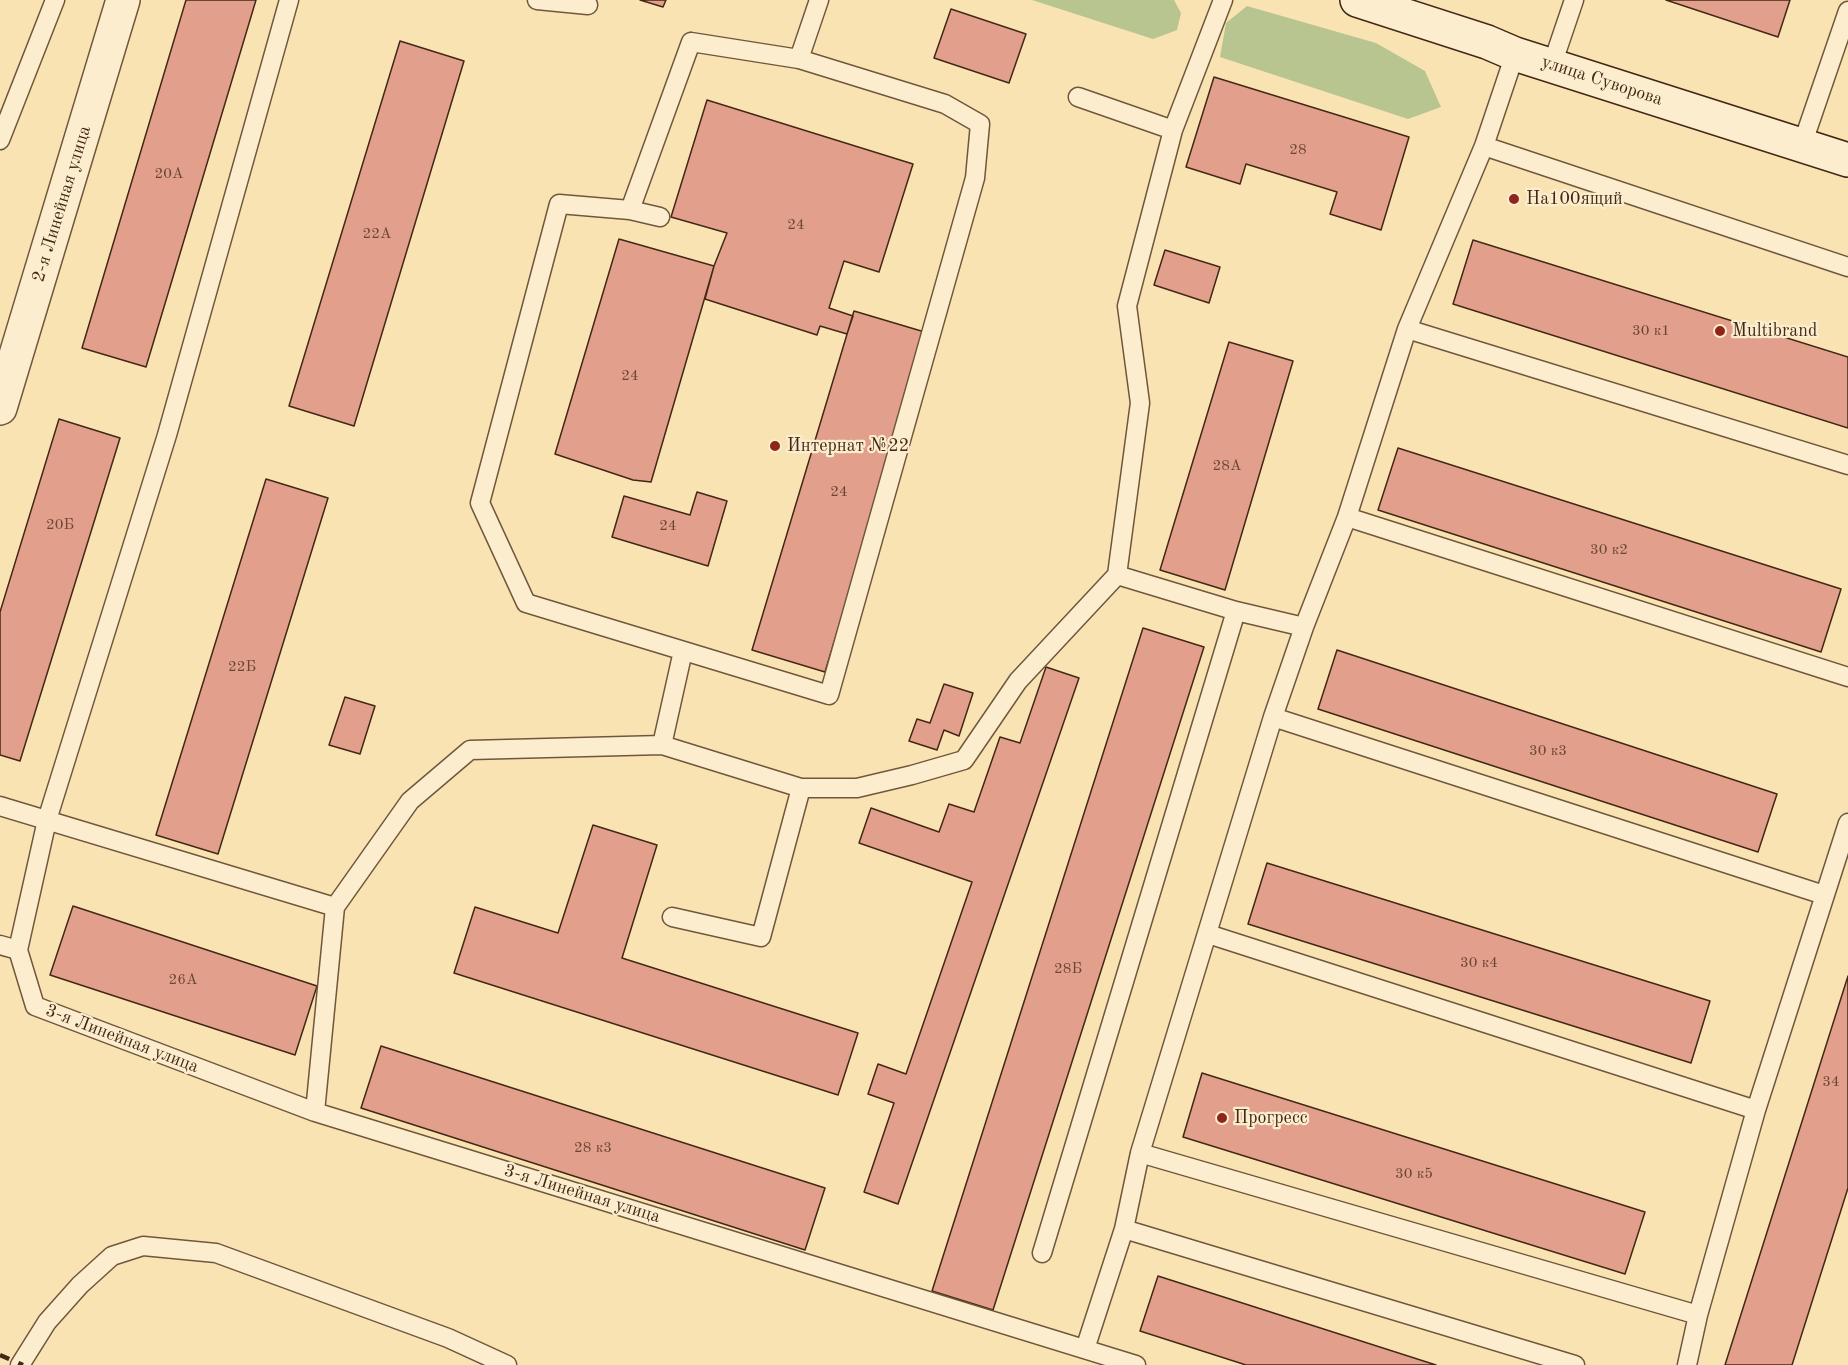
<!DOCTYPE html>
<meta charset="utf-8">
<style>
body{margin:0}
canvas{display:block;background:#fae3b3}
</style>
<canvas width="1848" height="1365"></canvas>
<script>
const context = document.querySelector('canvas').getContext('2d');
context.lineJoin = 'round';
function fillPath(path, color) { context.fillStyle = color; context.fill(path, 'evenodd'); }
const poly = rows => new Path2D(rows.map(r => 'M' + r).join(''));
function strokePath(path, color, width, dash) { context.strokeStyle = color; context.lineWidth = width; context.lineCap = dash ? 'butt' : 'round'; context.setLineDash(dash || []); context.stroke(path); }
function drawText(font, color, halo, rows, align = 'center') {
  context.font = font + ' "Old Standard TT",serif'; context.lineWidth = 4.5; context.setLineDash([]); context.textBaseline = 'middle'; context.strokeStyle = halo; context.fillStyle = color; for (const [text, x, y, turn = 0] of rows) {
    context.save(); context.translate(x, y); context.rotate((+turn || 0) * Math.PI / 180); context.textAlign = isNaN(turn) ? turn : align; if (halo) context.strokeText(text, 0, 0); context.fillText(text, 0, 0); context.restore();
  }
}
fillPath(poly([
 [1032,0,1174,0,1181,13,1177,30,1153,39],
 [1247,6,1376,43,1425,71,1441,107,1408,119,1220,57,1226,23]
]), '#b8c591');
const building = poly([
 [186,0,256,0,146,367,82,348,186,0],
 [640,0,666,0,663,7,640,0],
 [1666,0,1790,0,1778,37,1666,0],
 [951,9,1026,34,1009,83,934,58,951,9],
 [400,41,464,61,354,426,289,406,400,41],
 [1214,77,1409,137,1381,230,1330,214,1337,192,1246,164,1240,184,1186,167,1214,77],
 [707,100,913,164,879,272,844,261,829,308,853,316,847,334,820,326,817,335,705,299,714,266,727,233,671,217,707,100],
 [619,239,714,266,651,482,633,480,555,454,619,239],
 [1473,240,1848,357,1848,428,1453,304,1473,240],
 [1165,250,1220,267,1209,303,1154,285,1165,250],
 [854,311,928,333,825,672,752,650,854,311],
 [1229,342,1293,361,1225,590,1160,570,1229,342],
 [59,419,120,438,20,761,0,755,0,612,59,419],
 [1398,448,1841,589,1821,652,1378,510,1398,448],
 [266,479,328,498,218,854,156,835,266,479],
 [697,492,727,501,708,566,612,537,624,496,690,515,697,492],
 [1143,628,1204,647,993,1310,932,1291,1143,628],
 [1337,650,1777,794,1758,852,1318,709,1337,650],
 [1046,667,1079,678,898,1204,864,1192,894,1103,868,1094,878,1064,906,1074,972,882,859,843,871,808,939,832,949,804,974,812,1000,737,1020,743,1046,667],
 [944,684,973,693,959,736,944,730,937,750,909,741,917,719,930,723,944,684],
 [345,697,375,706,360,754,329,745,345,697],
 [593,825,657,845,622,958,858,1033,838,1095,454,973,475,907,558,933,593,825],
 [1267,863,1710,1001,1691,1063,1248,924,1267,863],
 [73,906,317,986,295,1055,50,975,73,906],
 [1848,976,1848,1188,1792,1365,1725,1365,1848,976],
 [381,1046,825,1188,805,1250,361,1108,381,1046],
 [1202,1073,1645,1212,1625,1274,1183,1137,1202,1073],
 [1158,1276,1436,1365,1246,1365,1140,1331,1158,1276]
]);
fillPath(building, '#e2a08c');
strokePath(building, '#422815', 1.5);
const service = poly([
 [537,0,588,5],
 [691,42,799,59,945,104,980,124,975,178,829,695,526,603,480,503,559,204,630,210,691,42],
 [799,59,819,0],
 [1552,65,1574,0],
 [1078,97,1173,130],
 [0,140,55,0],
 [1802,145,1848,11],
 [1484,146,1848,267],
 [630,210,660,217],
 [1407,329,1848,465],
 [1347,517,1848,677],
 [1117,575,1236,611,1304,627],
 [1273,717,1824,895],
 [662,745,683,651],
 [0,806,335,907,315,1112],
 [335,907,410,801,470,750,662,745,801,788,857,788,912,775,964,760,1018,681,1117,575,1140,403,1127,306,1173,130,1223,0],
 [672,917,761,937,801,788],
 [1208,934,1756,1110],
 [0,945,18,950,35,1006,315,1112,1136,1365],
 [18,950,47,820,167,435,289,0],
 [1140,1153,1698,1315],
 [1124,1229,1575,1365],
 [1042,1253,1236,611],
 [1085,1349,1124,1229,1140,1153,1273,717,1304,627,1347,517,1407,329,1484,146,1515,54],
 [20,1365,47,1322,80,1285,112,1256,143,1246,216,1253,448,1338,507,1365],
 [1687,1365,1698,1315,1756,1110,1848,823]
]);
const minor = poly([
 [0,408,123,0]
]);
const secondary = poly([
 [1357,0,1487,42,1515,54,1848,160]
]);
strokePath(service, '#70573c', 21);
strokePath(minor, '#70573c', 36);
strokePath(secondary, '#422815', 36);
strokePath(service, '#fcedce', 18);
strokePath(minor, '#fcedce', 33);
strokePath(secondary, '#fcedce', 33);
strokePath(poly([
 [0,1355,23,1365]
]), '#422815', 4.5, [10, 10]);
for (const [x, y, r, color] of [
 [1514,199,6,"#8f2418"],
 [1720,331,6,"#8f2418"],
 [775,446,6,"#8f2418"],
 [1222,1118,6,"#8f2418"]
]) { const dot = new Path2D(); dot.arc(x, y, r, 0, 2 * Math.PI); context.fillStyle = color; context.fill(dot); strokePath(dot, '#fcedce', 2); }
drawText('15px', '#6a4633', null, [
 ["28",1298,150],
 ["20А",169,174],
 ["24",796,225],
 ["22А",377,234],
 ["30 к1",1651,331],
 ["24",630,376],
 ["28А",1227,466],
 ["24",839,492],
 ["20Б",60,525],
 ["24",668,526],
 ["30 к2",1609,550],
 ["22Б",242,667],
 ["30 к3",1548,751],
 ["30 к4",1479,963],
 ["28Б",1068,969],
 ["26А",183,980],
 ["34",1831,1082],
 ["28 к3",593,1148],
 ["30 к5",1414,1174]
]);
drawText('18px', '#422815', '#fcedce', [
 ["улица Суворова",1602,81,18],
 ["2-я Линейная улица",62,204,-73],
 ["3-я Линейная улица",122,1039,21],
 ["3-я Линейная улица",582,1194,17]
]);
drawText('18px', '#422815', '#fcedce', [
 ["На100ящий",1526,199],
 ["Multibrand",1732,331],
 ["Интернат №22",787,446],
 ["Прогресс",1234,1118]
], 'left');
</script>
